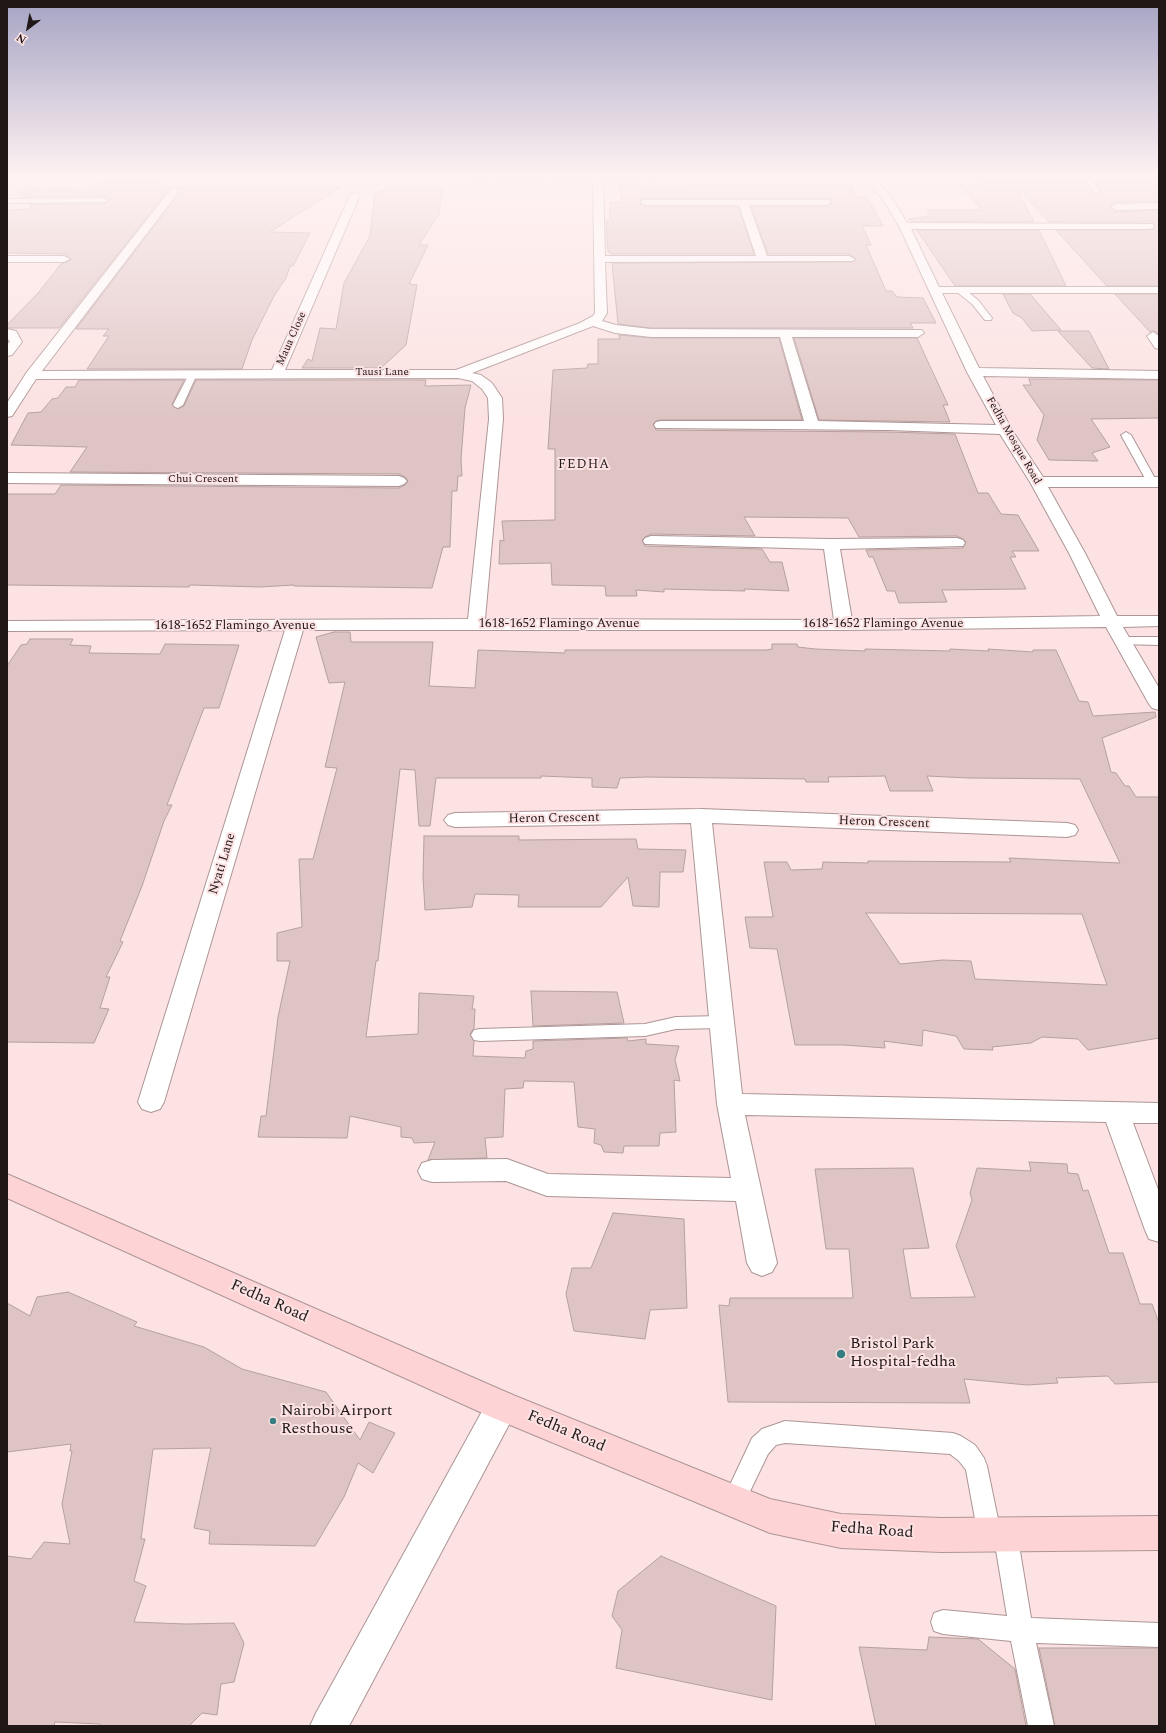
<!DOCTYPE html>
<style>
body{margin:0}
#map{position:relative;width:1166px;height:1733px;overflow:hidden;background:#fce2e2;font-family:Spectral,serif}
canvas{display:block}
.frame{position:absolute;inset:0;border:8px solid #201717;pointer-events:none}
.north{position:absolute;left:8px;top:8px;width:40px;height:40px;-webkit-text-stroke:3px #fce2e2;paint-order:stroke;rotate:212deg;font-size:11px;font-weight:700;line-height:16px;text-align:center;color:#201717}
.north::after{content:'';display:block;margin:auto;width:14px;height:18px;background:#201717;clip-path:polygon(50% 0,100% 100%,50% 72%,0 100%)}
</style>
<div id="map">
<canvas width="1166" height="1733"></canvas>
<div class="frame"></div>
<div class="north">N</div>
</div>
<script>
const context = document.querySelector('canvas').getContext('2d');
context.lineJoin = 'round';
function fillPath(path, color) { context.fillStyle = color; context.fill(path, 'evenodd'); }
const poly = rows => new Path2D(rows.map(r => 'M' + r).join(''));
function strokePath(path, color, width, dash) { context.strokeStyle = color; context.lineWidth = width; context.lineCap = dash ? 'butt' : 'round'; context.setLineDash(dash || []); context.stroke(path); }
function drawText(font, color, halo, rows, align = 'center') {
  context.font = font + ' Spectral,serif'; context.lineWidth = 4; context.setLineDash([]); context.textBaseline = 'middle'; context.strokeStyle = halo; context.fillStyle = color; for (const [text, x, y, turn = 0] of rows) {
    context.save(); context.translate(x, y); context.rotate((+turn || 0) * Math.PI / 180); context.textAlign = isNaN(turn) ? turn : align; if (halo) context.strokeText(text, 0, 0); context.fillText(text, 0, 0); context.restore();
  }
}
const building = poly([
 [976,177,1044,177,1046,179,1084,179,1094,194,1100,191,1093,179,1118,179,1117,177,1159,177,1159,202,1116,202,1110,206,1116,212,1159,210,1159,286,1107,286,1056,230,1149,230,1154,229,1155,225,1153,222,1049,222,1021,192,1019,193,1034,222,911,222,909,219,930,216,927,210,982,210,958,184,982,185,976,177],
 [100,180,162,181,157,187,173,187,170,188,59,328,7,328,7,325,39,292,61,264,71,260,67,256,68,254,7,253,7,210,32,209,29,204,105,204,109,200,105,196,23,197,17,189,93,190,100,180],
 [619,184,687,187,687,185,852,185,857,197,867,197,883,226,862,226,871,245,866,245,886,291,892,291,897,297,923,298,936,323,910,323,913,328,651,328,618,324,612,263,853,262,856,259,849,254,768,254,751,206,825,206,830,205,831,201,829,198,642,198,640,203,646,206,738,206,754,254,611,254,610,252,608,252,606,220,610,220,610,202,622,202,619,184],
 [385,186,421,186,421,189,442,189,439,214,419,245,428,245,409,284,417,285,406,345,381,368,302,368,308,359,312,361,320,328,336,329,344,283,370,236,375,193,384,190,385,186],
 [174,187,341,187,270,232,310,233,293,266,290,266,286,278,274,296,252,340,242,369,87,369,109,336,103,336,109,329,76,329,180,192,174,187],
 [917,230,1039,230,1066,286,955,286,917,230],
 [1003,294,1030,294,1061,330,1032,331,1022,318,1013,313,1003,294],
 [1115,294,1159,294,1159,334,1154,331,1150,332,1115,294],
 [1058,331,1089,331,1109,369,1092,368,1058,331],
 [619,335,651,338,779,338,802,420,661,420,656,421,653,424,656,430,888,432,955,434,978,493,988,493,1001,514,1018,515,1039,551,1012,551,1016,557,1010,557,1026,589,942,590,947,602,899,603,895,591,887,591,873,557,869,557,866,550,963,548,966,542,963,539,957,536,859,537,848,518,744,517,755,536,651,534,645,537,642,540,645,546,762,549,770,562,782,562,789,591,744,589,745,591,664,589,664,592,636,590,637,596,606,596,605,586,552,585,551,563,499,564,500,540,504,541,502,521,555,520,555,449,548,449,553,370,587,368,588,364,598,364,598,339,620,339,619,335],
 [794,338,917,338,948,405,943,405,950,422,819,420,794,338],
 [1029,379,1159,380,1159,418,1091,419,1110,447,1092,453,1098,461,1049,460,1037,440,1044,415,1023,385,1031,385,1029,379],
 [79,380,184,380,172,404,178,409,184,406,196,380,426,380,425,386,471,385,465,408,461,459,462,476,458,476,457,491,452,491,450,547,443,547,432,588,294,586,294,585,260,587,190,585,189,587,7,585,7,494,55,494,61,485,399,488,405,485,408,481,405,477,399,474,70,472,87,447,11,445,28,413,41,412,52,399,58,398,66,387,75,387,79,380],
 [334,632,350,632,351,642,433,642,429,686,475,688,478,650,565,653,565,650,766,650,772,649,772,644,797,644,798,647,815,649,865,651,865,649,950,651,950,649,989,651,988,649,1033,652,1033,650,1056,650,1079,701,1088,702,1093,716,1155,712,1156,717,1102,738,1111,772,1116,773,1125,786,1129,786,1136,797,1159,797,1159,1038,1088,1050,1078,1039,1042,1037,1031,1043,992,1047,993,1050,964,1049,956,1036,923,1030,922,1046,884,1041,885,1048,844,1045,795,1045,777,949,750,948,745,917,773,917,764,862,787,862,791,870,822,869,823,862,868,863,868,861,1011,862,1009,858,1120,863,1080,779,969,778,927,776,933,791,890,791,885,776,828,777,829,782,806,782,805,779,646,777,620,778,617,788,592,787,592,778,541,776,541,778,436,778,430,826,419,826,415,770,400,769,378,961,376,961,366,1037,418,1034,419,993,474,996,472,1009,475,1009,474,1028,470,1034,474,1041,473,1056,525,1058,526,1051,533,1049,533,1041,627,1038,628,1041,646,1039,646,1044,679,1046,675,1060,680,1081,674,1080,676,1132,660,1133,659,1146,624,1146,623,1153,604,1152,601,1145,594,1143,595,1129,578,1127,574,1082,524,1081,523,1088,505,1089,503,1137,485,1138,487,1158,428,1160,435,1142,414,1143,412,1138,401,1137,401,1127,350,1116,347,1138,258,1137,261,1116,266,1116,278,1017,290,961,277,961,277,933,302,927,299,859,313,859,337,768,325,767,345,682,329,683,316,637,334,632],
 [866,913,1082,914,1107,985,975,979,971,961,943,960,900,964,866,913],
 [30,639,73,639,70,645,91,646,89,653,160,654,165,644,239,645,219,708,204,708,167,805,172,805,164,821,142,886,120,941,123,942,106,977,110,977,100,1008,109,1009,94,1043,7,1042,7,666,21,645,27,644,30,639],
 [424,836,519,836,519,840,636,839,638,849,686,850,683,872,660,872,659,907,633,906,628,877,601,907,518,907,519,895,475,894,472,907,425,910,423,877,424,836],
 [531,991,617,992,624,1023,533,1026,531,991],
 [1029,1162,1067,1164,1068,1173,1078,1174,1083,1191,1088,1190,1109,1253,1123,1253,1140,1304,1152,1304,1159,1323,1159,1382,1115,1384,1108,1376,1056,1378,1058,1383,1027,1385,964,1379,970,1403,728,1402,719,1305,729,1306,730,1298,853,1298,849,1249,826,1249,815,1169,913,1168,929,1248,903,1249,911,1298,975,1297,956,1246,972,1200,970,1193,977,1168,1031,1171,1029,1162],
 [613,1213,684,1219,687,1308,650,1310,645,1339,574,1331,566,1294,572,1268,591,1268,613,1213],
 [68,1292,137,1322,134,1326,204,1347,242,1369,326,1392,360,1440,369,1422,395,1433,373,1473,358,1463,344,1497,315,1546,209,1544,210,1531,194,1528,211,1448,153,1449,141,1539,145,1539,134,1581,146,1586,134,1622,186,1624,234,1623,244,1643,234,1682,221,1684,217,1715,202,1713,189,1726,101,1726,100,1724,55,1722,54,1726,7,1726,7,1556,31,1559,44,1542,70,1544,62,1504,72,1451,70,1451,71,1444,7,1452,7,1303,30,1316,37,1297,68,1292],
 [661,1556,776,1606,772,1700,616,1668,622,1630,612,1616,618,1591,661,1556],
 [929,1637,978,1639,1015,1669,1026,1726,876,1726,859,1647,927,1650,929,1637],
 [1039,1648,1159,1648,1159,1726,1055,1726,1039,1648]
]);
fillPath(building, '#dec5c4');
strokePath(building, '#b79f9f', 1);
const lane = poly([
 [1084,177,1090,177,1099,191,1098,192,1094,192,1084,177],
 [7,199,105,198,108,200,105,202,7,203,7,199],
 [957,288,963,288,978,300,992,318,991,320,985,320,972,304,957,292,957,288],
 [193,371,197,374,183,405,178,408,175,407,173,405,189,374,193,371],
 [1126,432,1131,435,1157,482,1156,484,1148,484,1147,482,1121,435,1126,432],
 [1122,637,1159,637,1159,645,1118,644,1116,641,1118,638,1122,637],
 [722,1016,728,1018,730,1022,728,1026,722,1028,676,1029,645,1036,480,1041,474,1040,471,1035,474,1030,480,1029,645,1024,676,1017,722,1016],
 [785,1421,953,1433,961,1436,975,1445,984,1458,987,1466,999,1524,1005,1521,1013,1525,1017,1533,1031,1618,1159,1623,1159,1647,1036,1643,1054,1726,1028,1726,1011,1641,943,1634,934,1631,931,1622,934,1613,943,1610,1007,1616,995,1544,990,1547,982,1543,978,1535,966,1470,959,1461,950,1454,785,1443,776,1445,768,1454,741,1510,733,1513,725,1510,722,1502,752,1438,762,1429,785,1421]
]);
const street = poly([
 [591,177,603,178,605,256,756,256,739,205,646,205,642,204,641,202,642,200,829,200,830,202,829,204,825,205,749,205,767,256,849,256,855,259,853,261,605,262,607,313,602,321,616,325,651,329,922,330,924,333,918,337,792,337,818,421,996,425,967,372,899,226,884,201,864,177,874,177,892,198,907,223,1153,224,1154,226,1153,228,1149,229,911,229,939,287,1159,287,1159,293,942,293,979,368,1159,371,1159,379,983,376,1012,430,1043,477,1159,477,1159,487,1048,487,1085,553,1117,616,1159,616,1159,626,1123,627,1159,688,1159,710,1152,708,1149,704,1106,627,844,630,303,630,164,1102,160,1109,151,1112,142,1109,138,1102,285,630,7,631,7,621,468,619,489,419,488,398,482,389,472,381,458,378,36,379,12,416,7,417,7,403,27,372,171,189,174,188,179,191,42,371,272,370,350,195,355,192,360,195,285,370,456,370,580,323,593,316,595,313,593,179,591,177],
 [593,326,615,333,651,337,780,337,804,421,661,421,656,422,654,425,656,428,888,430,1000,434,1030,482,1069,553,1100,616,852,620,840,549,963,546,965,543,963,540,957,538,831,539,651,536,645,538,643,541,645,544,824,549,834,620,485,619,503,419,502,398,492,383,481,375,472,373,593,326],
 [1159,203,1159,209,1116,210,1111,207,1116,204,1159,203],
 [7,256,64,256,70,259,64,262,7,262,7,256],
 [7,329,16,331,22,342,12,355,7,356,7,344,10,342,7,337,7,329],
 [1153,332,1159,336,1159,349,1155,348,1147,336,1153,332],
 [7,473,399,476,404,478,407,481,404,484,399,486,7,483,7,473],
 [701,809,1067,823,1075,825,1078,830,1075,835,1067,837,712,823,742,1094,1159,1103,1159,1123,1133,1123,1159,1192,1159,1242,1149,1239,1145,1230,1106,1122,745,1115,777,1263,772,1272,762,1276,752,1272,747,1263,736,1201,547,1196,506,1181,432,1182,422,1179,418,1171,422,1163,432,1160,507,1159,548,1174,731,1178,717,1104,691,823,455,827,448,825,444,820,448,815,455,813,701,809],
 [502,1391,513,1395,518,1406,513,1417,349,1726,310,1726,316,1713,491,1395,502,1391]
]);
const secondary = poly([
 [428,177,678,177,673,180,598,181,433,180,428,177],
 [7,1174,513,1395,770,1499,841,1514,941,1518,1159,1516,1159,1550,941,1552,841,1548,770,1533,491,1417,7,1198,7,1174]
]);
strokePath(lane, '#ad9595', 2);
strokePath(street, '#ad9595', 2);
strokePath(secondary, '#ad9595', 2);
strokePath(poly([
 [1110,177,1115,182]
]), '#a49191', 1, [1.5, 1.5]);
fillPath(lane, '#fff');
fillPath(street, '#fff');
fillPath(secondary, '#fed3d6');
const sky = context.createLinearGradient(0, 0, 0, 419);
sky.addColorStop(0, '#a6a4c4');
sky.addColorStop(0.42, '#fef2f2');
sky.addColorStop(1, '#fef2f200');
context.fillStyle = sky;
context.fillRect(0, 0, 1166, 419);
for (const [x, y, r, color] of [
 [841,1354,5,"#367e81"],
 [273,1421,4,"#367e81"]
]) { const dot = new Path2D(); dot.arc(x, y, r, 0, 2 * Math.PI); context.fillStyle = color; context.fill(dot); strokePath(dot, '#fce2e2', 1.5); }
drawText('11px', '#201717', '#fce2e2', [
 ["Maua Close",292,339,-66],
 ["Tausi Lane",382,373],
 ["Fedha Mosque Road",1013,441,60],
 ["Chui Crescent",203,480]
]);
context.letterSpacing = '1px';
drawText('13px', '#201717', '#fce2e2', [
 ["FEDHA",584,465]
]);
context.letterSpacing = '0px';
drawText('13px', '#201717', '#fce2e2', [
 ["1618-1652 Flamingo Avenue",559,624],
 ["1618-1652 Flamingo Avenue",883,624],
 ["1618-1652 Flamingo Avenue",235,626],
 ["Heron Crescent",554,819,-1],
 ["Heron Crescent",884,823,2],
 ["Nyati Lane",223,864,-73]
]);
drawText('16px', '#201717', '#fce2e2', [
 ["Fedha Road",269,1302,24],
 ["Fedha Road",566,1432,23],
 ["Fedha Road",872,1531,4]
]);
drawText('16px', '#201717', '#fce2e2', [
 ["Bristol Park",850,1345],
 ["Hospital-fedha",850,1363],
 ["Nairobi Airport",281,1412],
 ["Resthouse",281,1430]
], 'left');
</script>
